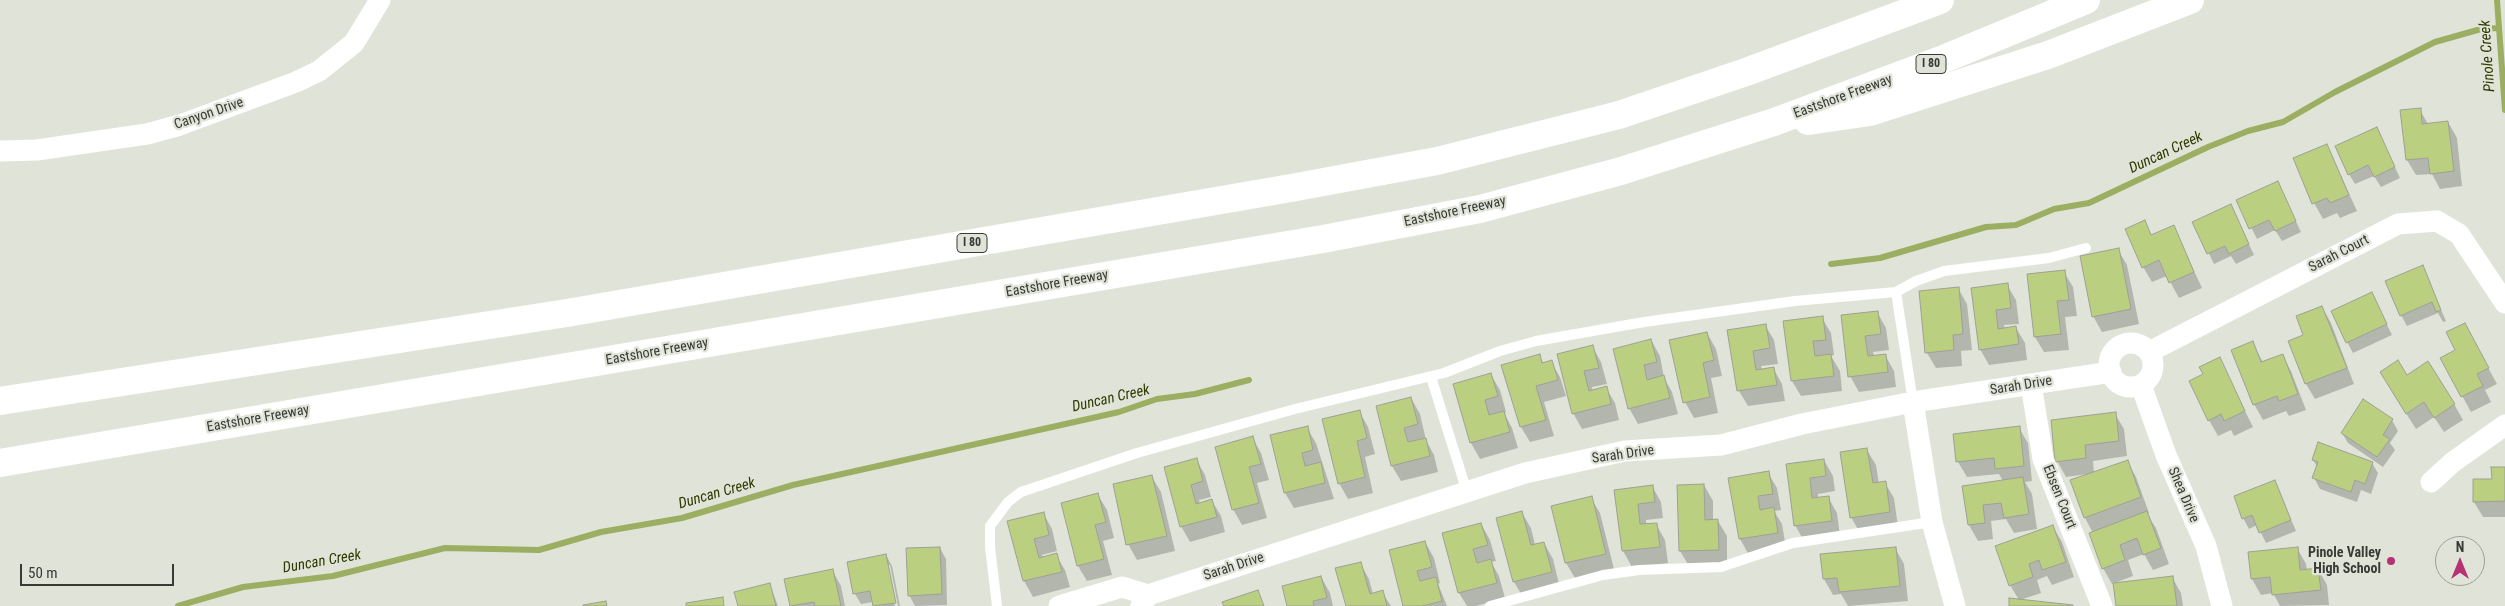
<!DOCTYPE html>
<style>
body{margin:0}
#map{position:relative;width:2505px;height:606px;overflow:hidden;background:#e0e4d8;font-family:"Roboto Condensed",sans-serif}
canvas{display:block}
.north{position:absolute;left:2435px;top:536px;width:50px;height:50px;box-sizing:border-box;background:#e0e4d8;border:1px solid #9da097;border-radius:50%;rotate:0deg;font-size:14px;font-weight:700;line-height:20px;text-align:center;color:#383a35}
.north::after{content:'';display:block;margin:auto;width:18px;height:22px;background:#b73173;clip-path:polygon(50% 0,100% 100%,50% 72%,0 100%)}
.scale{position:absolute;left:20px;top:564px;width:154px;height:22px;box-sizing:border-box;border:2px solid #383a35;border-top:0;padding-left:6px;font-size:15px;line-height:18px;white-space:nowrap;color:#383a35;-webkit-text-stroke:4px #e0e4d8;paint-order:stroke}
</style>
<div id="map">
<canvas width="2505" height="606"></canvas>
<div class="north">N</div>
<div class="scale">50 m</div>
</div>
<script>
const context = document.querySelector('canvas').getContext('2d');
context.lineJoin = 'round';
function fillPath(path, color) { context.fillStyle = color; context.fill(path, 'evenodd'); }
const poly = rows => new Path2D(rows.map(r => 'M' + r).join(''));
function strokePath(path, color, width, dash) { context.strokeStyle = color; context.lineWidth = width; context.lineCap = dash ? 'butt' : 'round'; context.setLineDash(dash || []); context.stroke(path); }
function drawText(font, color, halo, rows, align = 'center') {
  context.font = font + ' "Roboto Condensed",sans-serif'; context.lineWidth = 4.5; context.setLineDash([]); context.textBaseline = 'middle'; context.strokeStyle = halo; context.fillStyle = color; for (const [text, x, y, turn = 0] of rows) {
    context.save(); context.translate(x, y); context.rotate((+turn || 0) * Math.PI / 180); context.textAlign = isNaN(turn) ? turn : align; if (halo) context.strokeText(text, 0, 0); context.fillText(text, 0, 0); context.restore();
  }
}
fillPath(poly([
 [2420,110,2428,124,2448,122,2457,138,2462,186,2440,189,2432,174,2416,175,2407,160],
 [2377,129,2400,178,2381,187,2374,176,2355,184,2349,174],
 [2327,145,2357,211,2340,218,2337,213,2323,219,2314,203],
 [2283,194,2301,232,2282,241,2275,230,2257,239,2238,201],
 [2236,216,2254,255,2236,264,2231,256,2214,264,2194,223],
 [2144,222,2152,236,2173,226,2202,288,2179,298,2167,276,2152,282,2143,267],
 [2118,250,2127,265,2139,324,2102,332,2093,316],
 [2422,267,2446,321,2443,322,2438,313,2407,326,2401,315],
 [2064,272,2073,287,2077,316,2065,317,2069,350,2044,352,2035,337],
 [2007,285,2016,300,2019,324,2004,325,2005,329,2016,328,2025,343,2027,360,1989,365,1980,349,1972,289],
 [1958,288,1967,304,1972,350,1961,351,1962,366,1936,368,1927,353],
 [2377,304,2392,335,2353,353,2347,342],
 [2322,307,2331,323,2354,384,2315,399,2306,384,2290,341,2305,336],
 [1877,312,1886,328,1889,350,1873,352,1874,356,1885,355,1894,371,1896,387,1859,392,1850,376,1843,316],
 [1822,318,1831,333,1834,355,1831,356,1840,371,1842,391,1801,396,1792,381],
 [1765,325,1774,340,1778,364,1761,366,1762,370,1773,368,1782,384,1785,401,1748,406,1739,391,1729,331],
 [1707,333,1716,349,1722,376,1711,378,1718,413,1694,418,1685,402],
 [1651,340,1660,356,1664,378,1672,392,1678,414,1638,424,1629,408],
 [2473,340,2497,384,2485,390,2491,402,2471,412,2442,359],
 [2252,343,2263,362,2282,355,2291,371,2306,410,2289,416,2286,411,2263,420,2254,404],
 [1592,346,1601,362,1607,384,1592,387,1593,391,1606,388,1615,403,1619,420,1582,429,1573,413,1559,355],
 [1539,355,1544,364,1551,362,1560,377,1566,396,1544,402,1554,436,1530,442,1521,427,1503,366],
 [2219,359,2253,427,2234,436,2231,430,2218,436,2209,420,2204,375],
 [1491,375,1500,390,1506,412,1504,413,1512,428,1518,448,1480,459,1471,443,1454,385],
 [2407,377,2454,404,2463,420,2444,432,2434,417,2416,429,2390,388],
 [1411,398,1420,414,1426,440,1434,455,1438,472,1401,481,1392,466],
 [2364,401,2392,420,2398,431,2390,443,2395,450,2383,467,2348,443,2342,433],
 [1359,411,1368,427,1375,454,1365,457,1373,493,1348,499,1339,483],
 [2115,414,2124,429,2127,456,2093,461,2094,473,2127,461,2136,477,2149,513,2147,514,2156,528,2169,564,2153,570,2144,554,2128,560,2133,576,2112,584,2103,568,2093,533,2085,518,2072,481,2088,474,2066,477,2057,461],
 [1307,428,1316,443,1334,499,1294,508,1285,493,1271,436],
 [2019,428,2028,443,2032,481,2025,482,2032,494,2037,529,2014,533,2006,519,1991,521,1993,539,1978,541,1969,525,1963,487,2003,481,1999,474,1967,477,1958,462,1955,435],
 [1252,437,1261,453,1269,480,1257,483,1267,518,1242,525,1233,509],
 [1867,450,1876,465,1879,484,1885,483,1894,498,1898,527,1860,533,1851,517],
 [1196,459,1205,475,1211,497,1199,500,1200,504,1212,501,1221,516,1225,532,1190,542,1181,526],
 [1824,460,1833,476,1835,491,1818,494,1818,499,1828,497,1837,513,1840,536,1804,541,1795,525,1788,465],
 [2313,460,2372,463,2378,473,2371,494,2361,490,2357,502,2320,489,2314,478,2318,468],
 [2505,468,2505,517,2483,517,2474,502],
 [1768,473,1777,488,1781,510,1774,511,1782,524,1786,548,1749,555,1740,539,1730,479],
 [1152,477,1161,492,1175,551,1137,560,1128,544],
 [2275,482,2296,531,2266,543,2257,525,2249,529,2243,518],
 [1704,485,1713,501,1713,521,1718,521,1727,536,1727,566,1689,566,1680,551],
 [1652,486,1661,502,1663,518,1646,520,1646,525,1656,524,1665,540,1668,563,1632,567,1623,551,1616,491],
 [1098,495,1107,510,1114,538,1103,541,1112,575,1087,581,1078,566],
 [1591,498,1600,513,1614,569,1575,578,1566,563,1553,507],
 [1043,513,1052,529,1057,551,1042,555,1043,558,1056,555,1065,570,1070,587,1033,597,1024,581,1009,522],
 [1522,513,1531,528,1535,545,1544,543,1553,559,1560,588,1523,597,1514,582],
 [1481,524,1490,540,1496,561,1491,562,1499,576,1505,598,1476,606,1467,606,1459,593,1444,534],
 [2053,527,2062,542,2074,577,2052,585,2047,576,2037,580,2041,593,2020,600,2070,606,2010,606,2019,600,2010,585],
 [1425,542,1434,558,1440,583,1438,584,1447,606,1405,606],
 [940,548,946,559,947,605,915,606,909,595],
 [1895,548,1904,564,1908,601,1848,606,1841,594,1833,595,1824,579,1822,556],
 [2297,548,2306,564,2307,570,2318,569,2327,585,2329,605,2280,606,2273,593,2261,595,2252,579,2250,553],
 [886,555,892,566,900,606,898,606,890,565,887,565,895,606,874,606,873,602,861,604,855,594],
 [1360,563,1369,579,1373,594,1382,592,1391,606,1347,606],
 [832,570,841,586,845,606,791,606,786,580],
 [1321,577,1330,593,1333,606,1288,606],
 [2172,577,2181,593,2183,606,2117,606],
 [770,585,778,606,739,606]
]), '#0003');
strokePath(poly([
 [2497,0,2505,110],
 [1831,264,1880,258,1986,227,2016,225,2054,209,2089,203,2208,147,2248,131,2283,122,2335,92,2435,42,2481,29,2499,28],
 [178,606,243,587,333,576,445,548,539,550,601,532,682,518,793,485,1119,412,1157,399,1195,394,1249,380]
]), '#9cae61', 6);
const building = poly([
 [2421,108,2422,124,2448,121,2454,171,2430,174,2428,158,2406,160,2400,110,2421,108],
 [2377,127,2395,167,2374,177,2368,165,2348,175,2335,146,2377,127],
 [2327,144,2349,195,2330,203,2327,198,2312,204,2293,158,2327,144],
 [2278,181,2296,221,2275,231,2269,220,2249,229,2236,200,2278,181],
 [2231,204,2249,244,2229,254,2225,246,2207,254,2192,222,2231,204],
 [2145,220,2151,235,2174,225,2194,272,2169,283,2159,260,2142,268,2125,229,2145,220],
 [2119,248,2131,309,2092,317,2080,256,2119,248],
 [2423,265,2441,310,2436,312,2432,302,2400,316,2385,281,2423,265],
 [2065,270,2069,300,2057,301,2061,334,2034,337,2027,274,2065,270],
 [2008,283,2011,308,1996,310,1998,329,2016,326,2019,344,1979,350,1971,288,2008,283],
 [1959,287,1963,334,1953,335,1954,350,1925,353,1919,291,1959,287],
 [2372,292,2387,324,2346,343,2331,311,2372,292],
 [2322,306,2347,368,2305,384,2288,341,2303,335,2296,316,2322,306],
 [1878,311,1881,334,1865,336,1868,356,1886,354,1888,372,1848,377,1841,315,1878,311],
 [1823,316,1826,340,1813,341,1815,356,1831,354,1834,376,1791,381,1783,321,1823,316],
 [2465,323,2489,368,2477,374,2483,386,2461,397,2440,358,2455,350,2446,332,2465,323],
 [1766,324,1770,348,1753,351,1756,370,1774,367,1777,385,1737,391,1727,330,1766,324],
 [1707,332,1714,360,1703,363,1710,397,1683,403,1669,340,1707,332],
 [1651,339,1657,362,1644,365,1647,380,1664,375,1670,398,1628,409,1613,349,1651,339],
 [2253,341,2261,362,2283,354,2298,394,2279,401,2277,396,2253,405,2231,350,2253,341],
 [1593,345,1599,368,1584,371,1589,391,1607,386,1611,404,1572,414,1557,354,1593,345],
 [1540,354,1542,363,1552,360,1558,380,1536,386,1546,420,1520,427,1501,365,1540,354],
 [2220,357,2245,411,2224,421,2221,414,2208,421,2189,381,2203,374,2199,367,2220,357],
 [2398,360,2407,375,2428,361,2455,404,2434,418,2424,402,2406,414,2380,372,2398,360],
 [1491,373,1498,396,1485,400,1489,415,1504,411,1510,432,1470,443,1453,384,1491,373],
 [1411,397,1418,424,1404,428,1408,442,1426,438,1430,456,1391,466,1376,406,1411,397],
 [2363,399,2393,419,2383,435,2390,439,2377,457,2341,433,2363,399],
 [1360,410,1367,438,1357,441,1365,477,1338,484,1322,419,1360,410],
 [2116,412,2119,441,2085,445,2086,458,2055,462,2051,420,2116,412],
 [1308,426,1313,450,1302,453,1305,466,1321,462,1325,483,1284,493,1270,435,1308,426],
 [2020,426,2024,466,1995,469,1994,458,1956,462,1953,434,2020,426],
 [1253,436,1261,464,1249,467,1259,503,1232,510,1215,447,1253,436],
 [2318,442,2373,462,2365,484,2355,480,2351,492,2312,478,2318,462,2312,460,2318,442],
 [1867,448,1873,483,1886,481,1890,512,1850,518,1840,452,1867,448],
 [1197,458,1203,481,1191,485,1196,504,1212,499,1217,517,1180,527,1164,467,1197,458],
 [1824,459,1826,476,1810,478,1812,498,1829,496,1832,521,1794,526,1786,464,1824,459],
 [2128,460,2141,497,2084,518,2070,480,2128,460],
 [2491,467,2505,467,2505,501,2473,502,2473,479,2492,479,2491,467],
 [1769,471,1773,494,1758,496,1760,510,1774,507,1778,533,1739,539,1728,478,1769,471],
 [1152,475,1167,536,1126,545,1113,484,1152,475],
 [2023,477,2029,514,2004,518,2001,503,1983,505,1985,523,1968,525,1962,486,2023,477],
 [2275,480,2291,520,2259,533,2252,515,2242,519,2234,496,2275,480],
 [1704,484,1705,520,1718,519,1719,550,1679,551,1677,485,1704,484],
 [1653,485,1655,502,1638,504,1640,524,1657,523,1660,547,1622,551,1614,490,1653,485],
 [1098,493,1106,522,1095,525,1104,559,1077,566,1061,503,1098,493],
 [1592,496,1606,554,1565,563,1551,506,1592,496],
 [1522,511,1531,545,1544,542,1552,572,1513,582,1496,518,1522,511],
 [2147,511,2161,548,2143,555,2137,538,2120,545,2125,560,2102,569,2089,533,2147,511],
 [1044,512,1049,535,1034,539,1039,558,1057,553,1062,572,1023,581,1007,521,1044,512],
 [1481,523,1488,545,1473,549,1477,563,1491,559,1497,583,1458,593,1442,533,1481,523],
 [2053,525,2066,562,2042,570,2039,560,2029,564,2033,577,2009,586,1995,546,2053,525],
 [1425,541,1432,567,1417,571,1420,581,1436,577,1442,601,1422,606,1403,606,1389,550,1425,541],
 [940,547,942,594,908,596,906,548,940,547],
 [1896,547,1900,586,1839,592,1837,578,1823,579,1820,554,1896,547],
 [2298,547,2300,570,2318,568,2321,590,2272,595,2270,577,2251,579,2248,552,2298,547],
 [886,554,896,603,873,606,870,591,853,594,847,562,886,554],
 [1361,562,1370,594,1383,590,1387,606,1346,606,1335,568,1361,562],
 [833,569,841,606,815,606,814,602,790,606,784,579,833,569],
 [1321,576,1327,598,1313,601,1314,606,1287,606,1282,586,1321,576],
 [2173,576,2177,606,2116,606,2113,583,2173,576],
 [770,583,776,606,738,606,734,592,770,583],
 [1258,590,1264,606,1224,606,1222,602,1258,590],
 [723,597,724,606,686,606,686,603,723,597],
 [2009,598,2073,605,2073,606,2009,606,2009,598],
 [606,601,607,606,583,606,583,605,606,601]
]);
fillPath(building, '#bbcf81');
strokePath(building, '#9da095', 1);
strokePath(poly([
 [1431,377,1467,492],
 [1913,402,1896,292,1916,281,1944,271,2049,258,2086,248],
 [997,606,990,547,990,526,1008,502,1021,492,1137,453,1295,409,1444,373,1500,351,1536,341,1644,322,1795,301,1896,292],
 [1490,606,1603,575,1639,570,1721,567,1793,543,1932,522]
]), '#fff', 10);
strokePath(poly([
 [0,151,37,150,147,134,180,125,296,82,319,71,354,43,380,0],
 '2109 365a22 22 0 1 1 44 0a22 22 0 1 1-44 0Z',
 [2149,352,2398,224,2437,221,2459,234,2505,303],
 [2031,384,2043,459,2102,606],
 [2141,385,2166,455,2206,546,2222,606],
 [1913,402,1932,522,1955,606],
 [2431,482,2453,462,2505,425],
 [1148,595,1525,473,1625,451,1721,445,1802,424,1913,402,2111,372],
 [1059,606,1122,587,1148,595,1141,606]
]), '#fff', 21);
strokePath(poly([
 [1808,121,1870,112,2048,55,2190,0],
 [0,401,567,313,1291,188,1437,161,1619,115,1746,72,1940,0],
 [0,463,1323,239,1480,209,1621,171,1774,122,1946,58,2086,0]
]), '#fff', 28);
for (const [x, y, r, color] of [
 [2391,561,5,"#b73173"]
]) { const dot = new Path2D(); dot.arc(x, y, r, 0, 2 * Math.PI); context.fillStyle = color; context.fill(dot); strokePath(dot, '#e0e4d8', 2); }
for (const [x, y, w] of [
 [1931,64,30],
 [972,243,30]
]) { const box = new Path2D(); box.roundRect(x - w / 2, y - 9.5, w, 19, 4); context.fillStyle = '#e0e4d8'; context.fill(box); strokePath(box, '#383a35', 1); }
drawText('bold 12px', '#383a35', null, [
 ["I 80",1931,64],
 ["I 80",972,243]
]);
drawText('14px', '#383a35', '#e0e4d8', [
 ["Eastshore Freeway",1843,97,-20],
 ["Canyon Drive",209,114,-19],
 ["Eastshore Freeway",1455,212,-12],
 ["Sarah Court",2339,254,-27],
 ["Eastshore Freeway",1057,284,-10],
 ["Eastshore Freeway",657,352,-10],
 ["Sarah Drive",2021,386,-9],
 ["Eastshore Freeway",258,419,-10],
 ["Sarah Drive",1623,455,-8],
 ["Shea Drive",2183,495,67],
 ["Ebsen Court",2059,497,68],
 ["Sarah Drive",1234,567,-18]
]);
drawText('bold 14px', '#383a35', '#e0e4d8', [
 ["Pinole Valley",2381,553],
 ["High School",2381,569]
], 'right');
drawText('italic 15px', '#2f3a00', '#e0e4d8', [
 ["Pinole Creek",2488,56,-94],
 ["Duncan Creek",2166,153,-25],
 ["Duncan Creek",1111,399,-13],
 ["Duncan Creek",717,494,-16],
 ["Duncan Creek",322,562,-10]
]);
</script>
